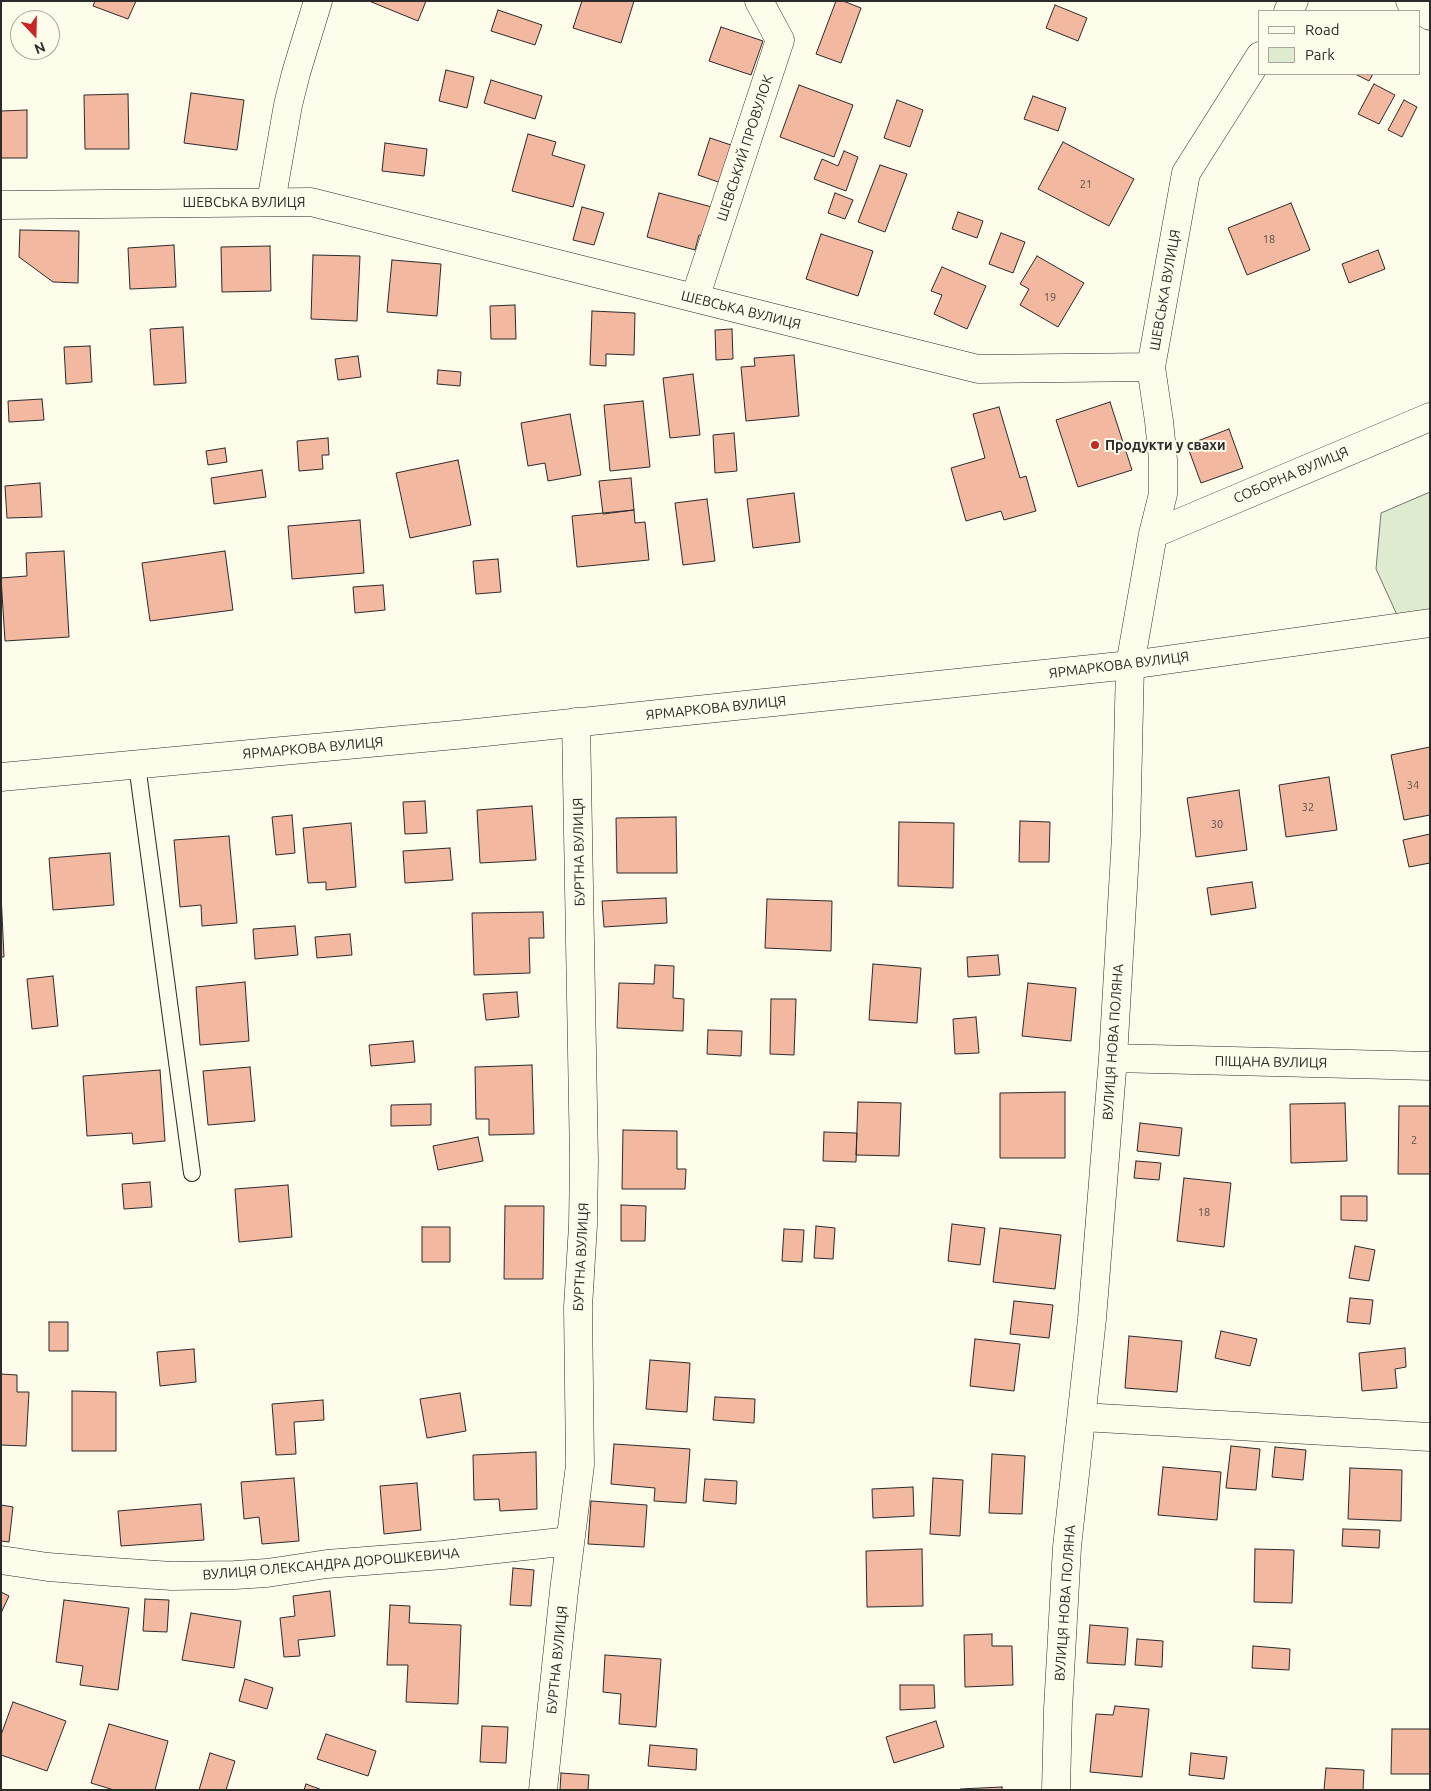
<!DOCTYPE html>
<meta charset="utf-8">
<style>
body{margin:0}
#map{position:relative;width:1431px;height:1791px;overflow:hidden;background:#fdfbea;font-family:Ubuntu,sans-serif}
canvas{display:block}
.frame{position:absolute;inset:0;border:2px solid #2b2b2b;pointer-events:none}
.legend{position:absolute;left:1258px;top:10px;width:162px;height:65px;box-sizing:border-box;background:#fdfbea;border:1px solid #a9a89e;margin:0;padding:6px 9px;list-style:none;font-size:15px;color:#2b2b2b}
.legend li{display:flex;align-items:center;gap:10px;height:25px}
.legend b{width:25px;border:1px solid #a9a89e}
.north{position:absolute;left:10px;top:10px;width:50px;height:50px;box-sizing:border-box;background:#fdfbea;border:1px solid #a9a89e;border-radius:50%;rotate:159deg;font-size:14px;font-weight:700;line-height:20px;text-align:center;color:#2b2b2b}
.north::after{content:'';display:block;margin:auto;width:18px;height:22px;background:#c62828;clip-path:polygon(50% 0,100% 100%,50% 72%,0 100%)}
</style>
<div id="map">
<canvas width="1431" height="1791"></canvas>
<div class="frame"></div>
<ul class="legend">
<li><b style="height:6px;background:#fdfbea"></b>Road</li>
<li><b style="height:14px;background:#deebd1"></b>Park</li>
</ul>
<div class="north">N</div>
</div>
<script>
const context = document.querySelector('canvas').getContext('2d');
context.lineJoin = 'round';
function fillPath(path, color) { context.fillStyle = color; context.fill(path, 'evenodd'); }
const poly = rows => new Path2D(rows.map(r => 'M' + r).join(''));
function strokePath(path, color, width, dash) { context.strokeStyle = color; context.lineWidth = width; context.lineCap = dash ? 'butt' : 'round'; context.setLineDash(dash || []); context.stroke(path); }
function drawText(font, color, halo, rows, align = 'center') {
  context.font = font + ' Ubuntu,sans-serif'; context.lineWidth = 4; context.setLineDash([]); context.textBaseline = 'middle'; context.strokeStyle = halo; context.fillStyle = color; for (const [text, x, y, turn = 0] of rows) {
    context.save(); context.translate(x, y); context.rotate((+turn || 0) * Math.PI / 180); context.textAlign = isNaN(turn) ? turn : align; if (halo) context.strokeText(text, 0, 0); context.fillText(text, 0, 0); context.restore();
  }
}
const green = poly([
 [1430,492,1430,624,1403,628,1376,569,1381,513,1430,492]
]);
fillPath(green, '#deebd1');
strokePath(green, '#74746e', 1);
const building = poly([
 [95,1,136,1,128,19,93,6,95,1],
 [369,1,426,1,418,21,369,1],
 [582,1,634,1,621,43,573,28,582,1],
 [836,1,843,1,861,8,841,63,816,54,836,1],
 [1055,5,1087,18,1078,41,1046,28,1055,5],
 [498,10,542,25,535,45,491,31,498,10],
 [721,27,763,41,751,75,709,61,721,27],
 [446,70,474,77,467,108,439,101,446,70],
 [1355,74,1373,74,1369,81,1355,74],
 [491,80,542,96,535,119,484,103,491,80],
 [1374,84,1395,95,1379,124,1358,114,1374,84],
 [799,85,853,105,834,157,780,137,799,85],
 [191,93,244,100,237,150,184,143,191,93],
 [128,94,129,149,85,149,84,95,128,94],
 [1033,96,1066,108,1058,131,1024,119,1033,96],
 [897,100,923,110,910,147,884,138,897,100],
 [1404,100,1417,107,1402,137,1388,130,1404,100],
 [27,110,27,158,1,158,1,111,27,110],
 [528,134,556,142,552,155,585,165,573,207,512,191,528,134],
 [710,138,740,148,727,185,698,175,710,138],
 [1063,142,1134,179,1109,226,1038,189,1063,142],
 [385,143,427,149,424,176,382,171,385,143],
 [844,151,858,157,846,191,814,179,822,159,838,166,844,151],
 [880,165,907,174,885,232,858,222,880,165],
 [659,193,712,207,704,236,699,235,695,250,647,237,659,193],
 [835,193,853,200,845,219,828,213,835,193],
 [1291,203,1310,250,1247,275,1228,228,1291,203],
 [582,207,604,213,594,245,573,240,582,207],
 [958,212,983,221,977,238,952,229,958,212],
 [20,230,79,231,78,283,53,282,19,257,20,230],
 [1001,233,1025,242,1013,273,989,264,1001,233],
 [821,234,873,251,858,296,806,279,821,234],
 [174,245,176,287,130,289,128,248,174,245],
 [270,246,271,291,222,292,221,247,270,246],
 [1378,250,1385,269,1349,283,1342,264,1378,250],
 [313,255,360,256,357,321,311,319,313,255],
 [1037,256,1084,283,1058,327,1020,305,1029,289,1020,284,1037,256],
 [392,260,441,264,437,316,387,312,392,260],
 [942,267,986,286,967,329,934,314,942,295,931,291,942,267],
 [515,305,516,339,491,339,490,306,515,305],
 [592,311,635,313,634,355,606,354,606,366,590,365,592,311],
 [183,327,186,383,154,385,150,329,183,327],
 [732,329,733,359,716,360,715,330,732,329],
 [90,346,92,382,66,384,64,347,90,346],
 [794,355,799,416,746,421,741,367,755,366,754,358,794,355],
 [358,356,361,377,338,380,335,359,358,356],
 [438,370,461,372,460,386,437,384,438,370],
 [693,374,700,435,670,438,663,378,693,374],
 [42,399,44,420,9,422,8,401,42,399],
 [643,401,650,467,610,471,604,405,643,401],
 [1110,402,1132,470,1078,487,1056,420,1110,402],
 [999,407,1020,478,1026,476,1036,511,1004,520,1001,511,966,521,951,468,985,458,973,414,999,407],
 [570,414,581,475,548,481,545,463,528,466,521,423,570,414],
 [1229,429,1243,468,1201,483,1187,445,1229,429],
 [734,433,737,471,715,473,713,435,734,433],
 [328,438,329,455,322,455,323,469,299,471,297,441,328,438],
 [225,448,227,462,208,465,206,451,225,448],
 [458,460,471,525,410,538,396,473,458,460],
 [262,470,266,497,214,504,211,478,262,470],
 [631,478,634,510,603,514,599,481,631,478],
 [40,483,42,517,7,518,5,486,40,483],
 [794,493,800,542,753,548,747,499,794,493],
 [707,499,715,561,683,565,675,503,707,499],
 [634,510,635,523,645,522,649,560,577,567,572,516,634,510],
 [360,520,364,573,292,579,288,526,360,520],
 [64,551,69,637,5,641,1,578,27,576,26,553,64,551],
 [225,551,233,610,150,621,142,563,225,551],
 [498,559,501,592,476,594,473,561,498,559],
 [383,585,385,610,355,613,353,587,383,585],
 [1430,747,1430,815,1404,820,1391,755,1430,747],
 [1329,777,1337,830,1286,837,1279,785,1329,777],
 [1239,790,1247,850,1196,857,1187,798,1239,790],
 [425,801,427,833,405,834,403,802,425,801],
 [532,806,536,860,480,863,477,810,532,806],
 [292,815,295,853,276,855,272,817,292,815],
 [676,817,677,873,617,873,616,818,676,817],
 [1020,821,1050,822,1049,862,1019,862,1020,821],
 [899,822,954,823,953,888,898,886,899,822],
 [351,823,356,887,326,890,326,882,308,883,303,828,351,823],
 [1430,834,1430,863,1409,867,1403,840,1430,834],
 [229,836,237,923,202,926,201,905,180,907,174,840,229,836],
 [450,848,453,880,405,883,403,851,450,848],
 [110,853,114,905,53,910,49,858,110,853],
 [1252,882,1256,908,1211,915,1207,888,1252,882],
 [1,893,4,957,1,957,1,893],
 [666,898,667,923,604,927,602,901,666,898],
 [767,899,832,901,831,951,765,948,767,899],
 [543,912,544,938,529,938,530,973,474,975,472,913,543,912],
 [295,926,298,955,255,959,253,929,295,926],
 [350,934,352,955,317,958,315,937,350,934],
 [998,955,1000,975,968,977,967,957,998,955],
 [873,964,921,968,917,1023,869,1020,873,964],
 [655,965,674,966,673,998,684,999,683,1031,617,1028,619,983,654,984,655,965],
 [53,976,58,1026,32,1029,27,979,53,976],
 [245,982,249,1041,200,1045,196,987,245,982],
 [1028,983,1076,988,1071,1041,1022,1036,1028,983],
 [517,992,519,1017,486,1020,483,994,517,992],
 [771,999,796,999,794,1055,770,1054,771,999],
 [976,1017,979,1053,955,1054,953,1019,976,1017],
 [708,1030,742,1031,741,1056,707,1054,708,1030],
 [413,1041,415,1062,371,1066,369,1045,413,1041],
 [532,1065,534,1134,489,1135,489,1119,476,1119,475,1067,532,1065],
 [250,1067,255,1121,208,1125,203,1071,250,1067],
 [160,1070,165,1141,133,1144,132,1133,87,1136,83,1076,160,1070],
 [1065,1092,1065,1158,1000,1158,1000,1093,1065,1092],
 [858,1102,901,1103,899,1156,856,1155,858,1102],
 [1345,1103,1347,1161,1291,1163,1290,1104,1345,1103],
 [431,1104,431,1125,391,1126,391,1105,431,1104],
 [1399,1106,1430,1106,1430,1174,1398,1174,1399,1106],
 [1140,1123,1182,1128,1179,1156,1137,1151,1140,1123],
 [623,1130,677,1131,677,1169,686,1169,685,1189,622,1189,623,1130],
 [824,1132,857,1133,856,1162,823,1161,824,1132],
 [478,1137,483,1161,438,1170,433,1146,478,1137],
 [1136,1161,1161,1163,1159,1180,1134,1178,1136,1161],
 [1184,1178,1231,1183,1224,1247,1177,1241,1184,1178],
 [150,1182,152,1207,124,1209,122,1184,150,1182],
 [288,1185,292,1237,239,1242,235,1189,288,1185],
 [1341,1196,1367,1196,1367,1221,1341,1220,1341,1196],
 [621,1205,646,1206,645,1241,621,1241,621,1205],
 [505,1206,544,1206,543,1279,504,1279,505,1206],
 [952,1224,985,1228,980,1265,948,1261,952,1224],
 [816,1226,835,1228,833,1259,814,1258,816,1226],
 [422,1227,450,1227,450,1262,422,1262,422,1227],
 [1000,1228,1061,1235,1055,1289,993,1282,1000,1228],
 [784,1229,804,1230,802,1262,782,1261,784,1229],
 [1355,1246,1375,1250,1369,1281,1349,1278,1355,1246],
 [1350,1298,1373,1300,1370,1324,1347,1322,1350,1298],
 [1014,1301,1053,1305,1049,1338,1010,1334,1014,1301],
 [49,1322,68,1322,68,1351,49,1351,49,1322],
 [1221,1331,1257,1339,1250,1366,1215,1358,1221,1331],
 [1129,1336,1182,1341,1177,1392,1125,1388,1129,1336],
 [975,1339,1020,1344,1014,1391,970,1386,975,1339],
 [1405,1348,1406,1367,1395,1369,1397,1388,1362,1391,1359,1353,1405,1348],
 [194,1349,196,1382,160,1386,157,1352,194,1349],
 [650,1360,690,1363,687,1412,646,1409,650,1360],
 [1,1374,17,1375,17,1392,29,1392,26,1446,1,1445,1,1374],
 [72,1391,116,1392,116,1451,72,1451,72,1391],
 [460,1393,466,1431,427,1438,420,1399,460,1393],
 [715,1397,755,1399,754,1423,713,1420,715,1397],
 [323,1400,324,1420,294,1422,296,1454,276,1455,272,1404,323,1400],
 [614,1444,690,1449,686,1503,654,1501,655,1488,611,1484,614,1444],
 [1231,1446,1260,1449,1256,1490,1226,1488,1231,1446],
 [1275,1447,1306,1450,1303,1480,1272,1477,1275,1447],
 [536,1452,537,1509,500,1511,499,1499,474,1500,473,1455,536,1452],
 [992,1454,1025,1456,1022,1514,989,1513,992,1454],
 [1163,1467,1221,1472,1217,1520,1158,1515,1163,1467],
 [1350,1468,1402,1470,1401,1521,1348,1519,1350,1468],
 [294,1478,299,1541,262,1544,259,1517,244,1519,241,1482,294,1478],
 [933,1478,963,1480,960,1536,930,1534,933,1478],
 [705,1479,737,1481,736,1504,703,1501,705,1479],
 [417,1483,421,1530,384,1534,380,1486,417,1483],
 [913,1487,914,1516,873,1518,872,1489,913,1487],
 [591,1501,647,1505,644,1547,588,1544,591,1501],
 [201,1504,204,1540,121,1546,118,1511,201,1504],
 [1,1505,13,1507,9,1542,1,1541,1,1505],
 [1343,1529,1380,1530,1379,1548,1342,1546,1343,1529],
 [922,1549,923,1606,867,1607,866,1551,922,1549],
 [1255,1549,1294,1550,1292,1603,1254,1602,1255,1549],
 [513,1568,534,1570,531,1606,510,1605,513,1568],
 [330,1591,335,1636,298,1640,300,1656,284,1657,280,1618,295,1616,293,1596,330,1591],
 [1,1592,9,1596,1,1613,1,1592],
 [145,1599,169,1600,167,1632,143,1631,145,1599],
 [64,1600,129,1608,118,1690,80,1685,83,1666,56,1662,64,1600],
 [390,1605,410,1606,409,1623,461,1625,458,1704,406,1702,408,1665,387,1665,390,1605],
 [191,1613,241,1621,234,1668,182,1660,191,1613],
 [1090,1625,1128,1628,1125,1665,1087,1663,1090,1625],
 [992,1634,992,1646,1012,1646,1013,1685,965,1687,964,1635,992,1634],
 [1137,1639,1163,1641,1162,1667,1135,1665,1137,1639],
 [1253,1646,1290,1649,1289,1670,1252,1668,1253,1646],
 [605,1655,661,1659,656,1727,619,1724,621,1694,603,1692,605,1655],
 [245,1679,273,1688,267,1709,239,1701,245,1679],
 [900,1685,934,1685,935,1708,900,1710,900,1685],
 [13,1702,66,1721,47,1771,1,1755,1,1735,13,1702],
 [1115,1706,1149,1709,1142,1777,1090,1772,1096,1714,1113,1715,1115,1706],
 [936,1721,944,1747,894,1763,886,1737,936,1721],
 [109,1724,168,1741,155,1790,114,1790,91,1783,109,1724],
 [482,1726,508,1727,506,1763,480,1762,482,1726],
 [1392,1729,1430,1729,1430,1774,1391,1774,1392,1729],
 [326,1734,376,1751,368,1776,317,1759,326,1734],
 [650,1745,697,1749,696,1770,648,1766,650,1745],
 [210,1753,235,1761,226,1790,199,1790,210,1753],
 [1191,1753,1227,1757,1224,1779,1189,1775,1191,1753],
 [1326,1768,1364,1770,1363,1790,1324,1790,1326,1768],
 [561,1773,589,1775,588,1790,560,1790,561,1773],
 [306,1784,322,1790,304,1790,306,1784],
 [1002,1787,1002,1790,960,1790,960,1789,1002,1787]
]);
fillPath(building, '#f2b8a0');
strokePath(building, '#2b2b2b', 1);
const lane = poly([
 [137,765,192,1173]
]);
const street = poly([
 [1410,1,1430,16],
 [1288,11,1294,1],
 [271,202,288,105,296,73,318,1],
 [1,205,311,202,978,369,1151,367],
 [695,298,780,40,759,1],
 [1153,534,1430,417],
 [1113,1058,1430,1066],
 [1082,1417,1430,1437],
 [1,1560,48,1567,113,1572,172,1576,235,1575,267,1573,327,1564,443,1555,570,1541],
 [543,1790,564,1591,580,1465,578,1307,583,1225,584,1161,576,722],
 [1056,1790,1058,1709,1067,1547,1092,1319,1113,1058,1126,836,1130,665,1153,534,1163,494,1163,460,1159,421,1151,367,1186,173,1260,56]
]);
const secondary = poly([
 [1,777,466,734,1130,665,1430,623]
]);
strokePath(lane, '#2b2b2b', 18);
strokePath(street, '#2b2b2b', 29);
strokePath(secondary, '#2b2b2b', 29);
strokePath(lane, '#fdfbea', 16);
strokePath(street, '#fdfbea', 28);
strokePath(secondary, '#fdfbea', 28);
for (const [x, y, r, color] of [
 [1095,445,5,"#c62828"]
]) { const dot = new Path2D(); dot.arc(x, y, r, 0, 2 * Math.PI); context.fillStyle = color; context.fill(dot); strokePath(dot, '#fdfbea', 2); }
drawText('11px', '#5d4e48', null, [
 ["21",1086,184],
 ["18",1269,239],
 ["19",1050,297],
 ["34",1413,785],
 ["32",1308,807],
 ["30",1217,824],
 ["2",1414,1140],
 ["18",1204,1212]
]);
drawText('14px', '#2b2b2b', '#fdfbea', [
 ["ШЕВСЬКИЙ ПРОВУЛОК",745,148,-72],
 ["ШЕВСЬКА ВУЛИЦЯ",244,202],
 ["ШЕВСЬКА ВУЛИЦЯ",1165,290,-80],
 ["ШЕВСЬКА ВУЛИЦЯ",741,310,14],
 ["СОБОРНА ВУЛИЦЯ",1291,475,-23],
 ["ЯРМАРКОВА ВУЛИЦЯ",1119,665,-7],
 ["ЯРМАРКОВА ВУЛИЦЯ",716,708,-6],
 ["ЯРМАРКОВА ВУЛИЦЯ",313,748,-5],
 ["БУРТНА ВУЛИЦЯ",579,852,-91],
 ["ВУЛИЦЯ НОВА ПОЛЯНА",1113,1042,-86],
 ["ПІЩАНА ВУЛИЦЯ",1271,1062,1],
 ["БУРТНА ВУЛИЦЯ",581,1257,-87],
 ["ВУЛИЦЯ ОЛЕКСАНДРА ДОРОШКЕВИЧА",331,1564,-5],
 ["ВУЛИЦЯ НОВА ПОЛЯНА",1065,1603,-86],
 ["БУРТНА ВУЛИЦЯ",557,1660,-84]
]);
drawText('bold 14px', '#2b2b2b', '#fdfbea', [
 ["Продукти у свахи",1105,445]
], 'left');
</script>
